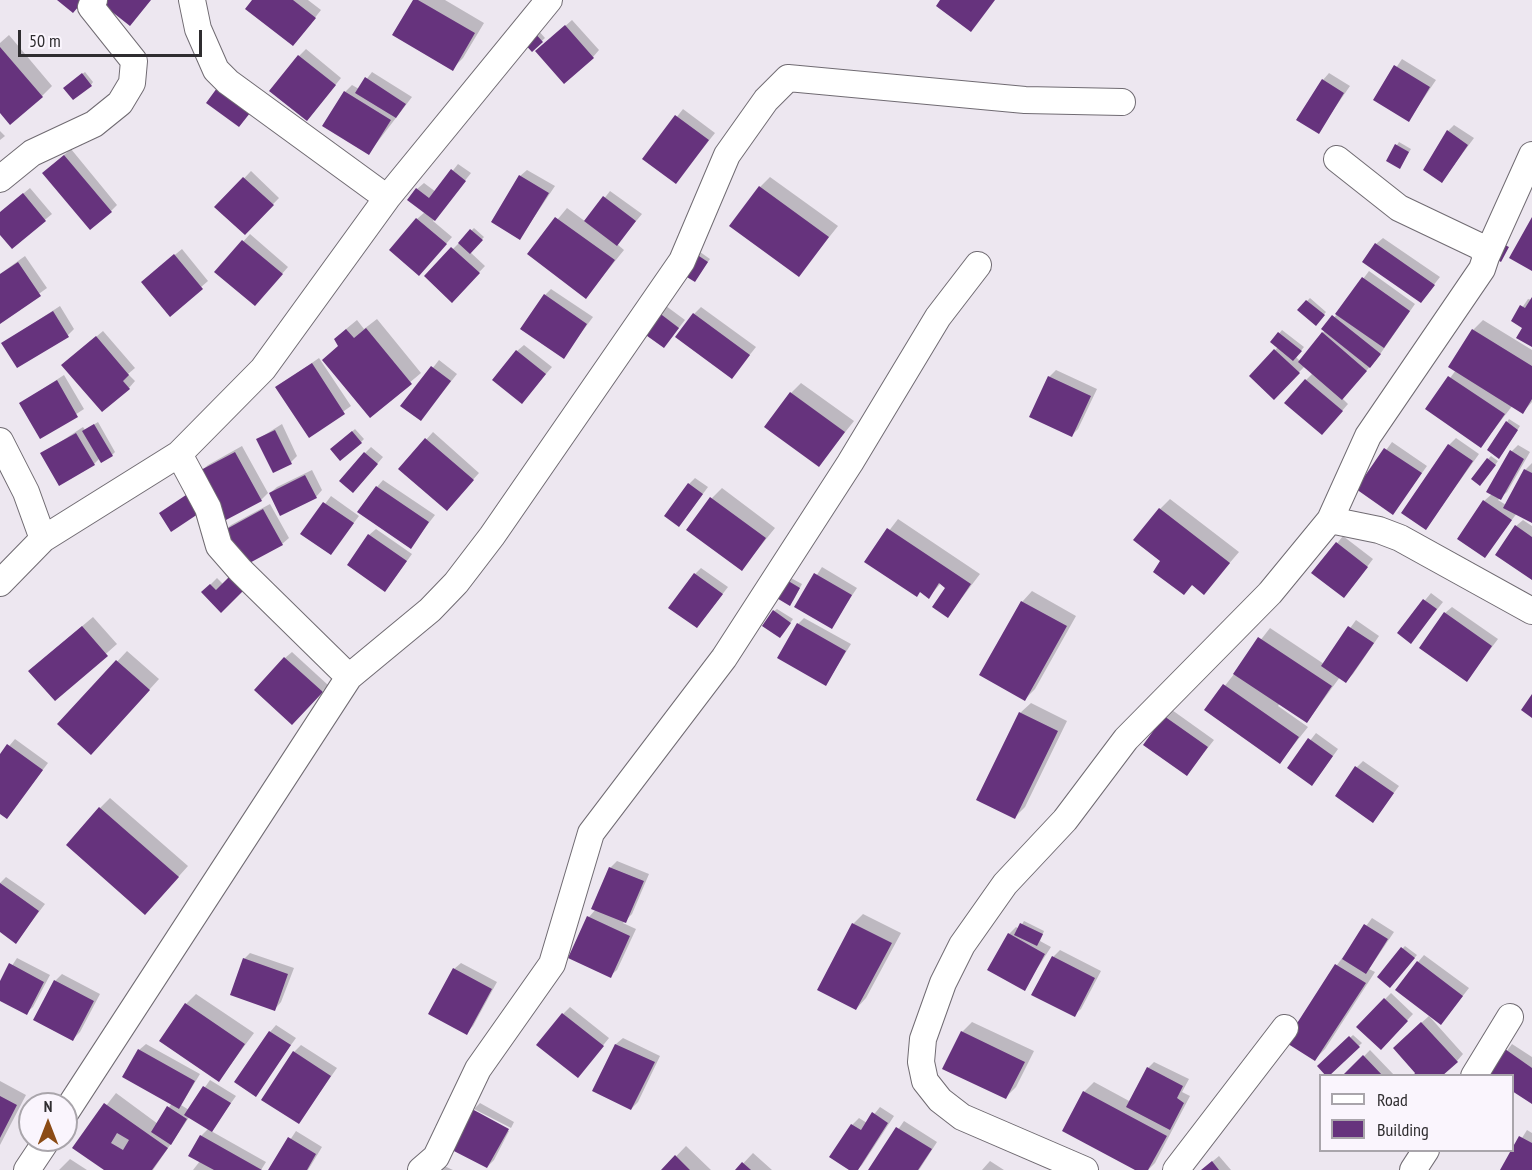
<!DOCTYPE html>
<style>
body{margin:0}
#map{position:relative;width:1532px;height:1170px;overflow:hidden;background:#ede7f0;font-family:"PT Sans Narrow",sans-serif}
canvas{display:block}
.legend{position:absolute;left:1319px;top:1074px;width:195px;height:78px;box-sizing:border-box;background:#faf5fd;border:2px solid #a9a5ab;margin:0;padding:8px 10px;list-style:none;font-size:18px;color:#2f2d30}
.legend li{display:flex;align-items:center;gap:12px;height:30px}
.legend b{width:30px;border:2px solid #a9a5ab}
.north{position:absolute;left:18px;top:1092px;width:60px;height:60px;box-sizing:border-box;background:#faf5fd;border:2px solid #a9a5ab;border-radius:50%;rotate:0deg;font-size:16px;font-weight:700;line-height:24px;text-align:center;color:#2f2d30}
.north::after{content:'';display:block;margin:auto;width:21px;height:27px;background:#8b4b15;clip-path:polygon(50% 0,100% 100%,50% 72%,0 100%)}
.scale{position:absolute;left:18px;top:30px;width:184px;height:27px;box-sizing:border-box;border:3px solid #2f2d30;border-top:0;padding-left:8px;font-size:18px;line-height:21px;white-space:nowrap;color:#2f2d30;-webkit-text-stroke:4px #faf5fd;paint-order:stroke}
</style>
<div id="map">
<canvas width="1532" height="1170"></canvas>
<ul class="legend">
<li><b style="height:8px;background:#fff"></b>Road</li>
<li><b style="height:16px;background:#66337d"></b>Building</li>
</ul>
<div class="north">N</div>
<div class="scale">50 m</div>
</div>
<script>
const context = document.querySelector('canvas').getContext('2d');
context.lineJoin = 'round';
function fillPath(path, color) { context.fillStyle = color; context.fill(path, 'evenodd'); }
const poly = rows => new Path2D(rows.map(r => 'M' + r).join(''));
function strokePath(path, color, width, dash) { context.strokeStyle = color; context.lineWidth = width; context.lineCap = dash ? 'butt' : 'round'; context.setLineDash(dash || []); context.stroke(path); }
fillPath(poly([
 [254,0,308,0,321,10,299,38],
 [415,0,445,0,484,23,463,58,452,69],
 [572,20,599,50,593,57,544,45],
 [537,29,545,38,532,50],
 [9,35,52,86,42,96,0,111,0,43],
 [306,49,341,78,313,113,299,56],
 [1402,59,1436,80,1409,120,1375,99],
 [85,72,93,82,91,85,68,85],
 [372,72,412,97,369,153,324,126,345,92,352,85,359,89],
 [1329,73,1350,86,1318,132,1323,80],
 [683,109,715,133,676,182,644,159],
 [1454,125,1474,138,1442,181,1448,131],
 [0,131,5,136,0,140],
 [1399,142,1411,149,1400,167,1397,145],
 [71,149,117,205,111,211,51,166],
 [458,164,471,173,433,221,452,237,426,267,417,219,425,212,417,189,424,183,436,192],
 [527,170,555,186,520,238,520,176],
 [251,171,279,198,245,233,217,207],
 [770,177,838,226,799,275,760,187],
 [30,188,52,214,12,247,0,233,0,213],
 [610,191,642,214,617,244,624,250,586,297,529,254,567,208,586,222],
 [474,228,484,237,470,252,485,266,452,301,426,276],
 [250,234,288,267,261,298,217,271],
 [1383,238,1440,277,1421,301,1376,244],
 [182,249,208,281,170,314,149,276],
 [700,252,710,259,697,277,697,255],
 [25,256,47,288,0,322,0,274],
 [1369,271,1415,304,1376,360,1342,398,1348,404,1329,426,1306,380,1313,373,1305,366,1274,398,1251,376,1278,347,1272,342,1282,330,1304,347,1296,357,1301,362],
 [551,289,593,317,563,357,545,295],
 [1310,298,1326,312,1316,324,1299,309],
 [1528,299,1532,300,1532,345,1524,327,1513,321],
 [60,306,74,329,68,335,3,343],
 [666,306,685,320,664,347,645,332],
 [701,307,756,347,732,377,694,314],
 [377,319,421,373,370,416,324,360,340,345,346,329,357,320,364,329],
 [1483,320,1532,350,1532,402,1523,412,1513,405,1481,446,1427,409,1456,370,1473,330],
 [103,331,135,368,128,374,135,381,129,388,70,359],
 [524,345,552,367,522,402,517,351],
 [319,358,351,406,309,436,277,387],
 [439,360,457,374,421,419,403,406],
 [1056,370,1097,389,1078,429,1072,435,1049,377],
 [64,375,84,409,41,437,21,403],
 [801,383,854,421,819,465,791,393],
 [1509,419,1520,426,1502,454,1507,422],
 [98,422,115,452,112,455,100,458,94,464,42,454,83,427,85,430],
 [282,424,297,456,291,462,258,439],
 [355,429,364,439,361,442,335,446],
 [433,432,479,473,453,502,400,469],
 [1456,438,1479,454,1426,528,1449,445],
 [1392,442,1427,466,1393,513,1358,489],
 [1518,445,1530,452,1507,492,1498,500,1506,505,1525,470,1532,463,1532,521,1517,513,1485,556,1484,501,1492,494,1512,451],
 [242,446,268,493,261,500,226,518,201,471,208,465],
 [371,447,383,457,360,484,365,453],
 [1491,456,1498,461,1483,482,1488,459],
 [312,470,322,490,316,497,270,493,277,487],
 [695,478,708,487,685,518,689,484],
 [383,480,435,515,410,547,377,487],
 [722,488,775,528,742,569,712,498],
 [331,496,359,516,331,553,303,533],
 [1170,499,1239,552,1204,593,1162,561,1160,509],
 [270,504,289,538,282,544,224,531,231,525],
 [898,519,980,574,948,616,947,587,941,583,929,597,866,561],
 [1523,520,1532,526,1532,578,1516,526],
 [376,529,412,554,391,583,369,535],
 [1343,536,1373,559,1350,589,1313,573],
 [822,567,857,588,831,627,796,607],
 [701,568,728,587,697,627,695,574],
 [789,577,802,584,793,601,777,597],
 [217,578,224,585,221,610,203,592],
 [1032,591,1076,616,1035,689,1025,699,981,675,1022,602],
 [1431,593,1443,602,1411,642,1399,632],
 [1452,607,1498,639,1467,680,1445,613],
 [777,609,793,619,783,633,774,611],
 [93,617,117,644,55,699,41,661],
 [804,618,851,644,826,684,798,624],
 [1356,620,1379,636,1353,674,1346,681,1340,677,1307,722,1280,703,1278,706,1308,727,1280,762,1206,710,1270,628,1324,664],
 [127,651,159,679,101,743,59,724],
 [292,652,328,685,299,717,285,658],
 [1031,703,1067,721,1025,807,1015,817,1020,713],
 [1172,710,1214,740,1187,774,1165,717],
 [1316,733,1338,749,1318,777,1289,768],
 [15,739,48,763,7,817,0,812,0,757],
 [1363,761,1399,786,1373,821,1357,767],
 [110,798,188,866,155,903,100,808],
 [617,861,649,874,632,914,623,923,636,929,617,970,610,976,589,917,596,909,610,868],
 [6,877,45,904,16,942,0,930,0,883],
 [863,914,901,933,866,998,856,1009,853,924],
 [1372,918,1394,932,1369,969,1375,972,1325,1049,1315,1059,1287,1041,1337,965],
 [1024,921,1044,931,1040,941,1051,947,1024,989,1009,934,1016,927,1019,929],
 [1405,946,1417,955,1393,983,1403,948],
 [1060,950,1101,971,1081,1009,1074,1015,1034,994,1054,956],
 [250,953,294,968,281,1002,275,1009,244,959],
 [1424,955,1469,988,1447,1016,1418,962],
 [17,958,50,975,33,1007,26,1013,0,999,0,984],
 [461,963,497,982,473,1026,466,1033,454,969],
 [62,974,100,994,80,1032,73,1039,55,981],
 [1391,993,1413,1014,1381,1048,1358,1027],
 [196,994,254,1033,219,1080,186,1004],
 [570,1007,609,1038,584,1069,563,1014],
 [1429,1016,1463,1054,1457,1061,1401,1041],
 [972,1022,1034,1051,1016,1087,1006,1097,962,1032],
 [276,1025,296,1038,255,1095,270,1032],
 [1353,1035,1362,1043,1327,1075,1319,1066],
 [623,1038,660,1056,638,1102,631,1109,594,1090,616,1044],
 [146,1044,200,1074,181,1105,189,1110,210,1080,236,1096,211,1131,266,1162,261,1170,193,1170,200,1161,201,1136,209,1128,190,1116,153,1170,107,1170,74,1147,116,1093,158,1124,172,1103,139,1050],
 [1512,1044,1532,1057,1532,1102,1512,1076,1490,1074],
 [301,1045,337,1068,299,1122,294,1052],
 [1370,1050,1395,1076,1345,1076],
 [1154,1062,1189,1079,1182,1092,1190,1096,1155,1163,1148,1170,1138,1170,1084,1092,1094,1082,1131,1102,1148,1068],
 [0,1081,26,1095,0,1145],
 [480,1103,514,1122,511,1128,474,1109],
 [880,1107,894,1116,862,1165,857,1170,852,1170,852,1125,859,1118,867,1123],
 [473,1111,509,1131,494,1160,487,1167],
 [904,1121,937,1142,919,1170,870,1170],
 [1527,1130,1532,1133,1532,1170,1502,1170],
 [296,1131,322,1147,308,1170,270,1170],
 [686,1146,711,1170,663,1170],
 [753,1153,772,1170,737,1170],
 [1219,1156,1231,1170,1202,1170],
 [70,1159,87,1170,59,1170],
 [990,1161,1004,1170,982,1170],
 [442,1165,453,1170,437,1170]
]), '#0003');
fillPath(poly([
 [57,0,84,0,73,13],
 [97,0,151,0,130,26],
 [252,0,293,0,316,18,293,46,245,9],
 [413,0,418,0,475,33,453,71,392,35],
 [940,0,995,0,971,32,936,6],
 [565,25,594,58,564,84,535,51],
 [533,31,543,42,532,52,522,41],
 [0,47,43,97,10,125,0,113],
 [298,55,336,85,307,121,269,91],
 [1394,65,1430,87,1409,122,1373,100],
 [82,73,92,86,73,100,63,88],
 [365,77,406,104,396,118,355,93],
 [1322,79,1344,93,1319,134,1296,120],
 [217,88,250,113,239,127,206,103],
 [344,91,391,120,369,155,322,126],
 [675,115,709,140,676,184,642,159],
 [1447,130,1468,145,1442,183,1423,170],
 [1395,144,1409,152,1400,169,1386,161],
 [64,155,112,212,90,230,42,173],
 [451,169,466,181,435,221,407,200,416,188,429,198],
 [519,175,549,193,520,240,491,222],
 [243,177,274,205,245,235,214,207],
 [759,186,829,237,799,277,729,226],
 [23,193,46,221,12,249,0,235,0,212],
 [603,196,636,221,617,246,584,221],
 [555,217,615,260,586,299,527,254],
 [1532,217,1532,271,1509,258],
 [416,218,447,244,419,276,389,250],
 [470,229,483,240,470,254,458,243],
 [242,240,283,274,255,306,214,272],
 [1499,242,1509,247,1501,262,1491,256],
 [1375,243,1435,285,1421,303,1362,262],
 [451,247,480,273,452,303,424,276],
 [174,254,203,289,170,317,141,282],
 [696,254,708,262,695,282,682,274],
 [18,262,41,296,0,324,0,274],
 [1362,277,1410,311,1384,348,1335,314],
 [544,294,587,324,564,359,520,329],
 [1532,297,1532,347,1516,338,1522,328,1511,321,1520,305,1525,308],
 [1306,300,1325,315,1316,326,1297,310],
 [53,311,69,337,17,368,1,343],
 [658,312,679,328,664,348,643,333],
 [693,313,750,355,732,379,675,337],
 [1332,315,1381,354,1370,368,1321,329],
 [366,328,412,384,370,418,322,360,338,346,334,339,346,329,354,338],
 [1472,329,1532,366,1532,399,1523,414,1448,367],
 [1278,332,1302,351,1293,361,1270,342],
 [1322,332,1367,371,1342,400,1298,362],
 [96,336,129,375,123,381,130,389,102,412,61,365],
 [1274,349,1300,373,1274,400,1249,376],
 [516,350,546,374,522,404,492,380],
 [312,363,345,414,309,438,275,387],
 [431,366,451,381,421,421,400,406],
 [1048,376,1091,396,1072,437,1029,417],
 [1448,376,1505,414,1481,448,1425,409],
 [1305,379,1343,411,1322,435,1284,403],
 [57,380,78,417,40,439,19,403],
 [790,392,845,432,819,467,764,427],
 [1506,421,1518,430,1499,459,1487,450],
 [94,424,113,456,101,463,82,431],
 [275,430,292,464,273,473,256,439],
 [352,431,362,443,340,461,330,449],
 [76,433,95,465,59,486,40,453],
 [425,438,474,480,447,511,398,469],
 [1448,444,1473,461,1426,530,1401,513],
 [1384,448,1422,473,1393,515,1356,489],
 [1510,450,1524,459,1501,500,1486,492],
 [235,452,262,501,226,520,199,471],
 [364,452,378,464,353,493,339,481],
 [1487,458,1496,465,1480,486,1471,479],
 [1524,469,1532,473,1532,523,1503,508],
 [305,475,317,498,280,516,269,493],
 [688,483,703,494,679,527,664,516],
 [376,486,429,522,411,549,357,512],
 [186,495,198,514,171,532,159,513],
 [710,497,766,538,742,571,686,530],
 [1483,500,1512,520,1485,558,1457,539],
 [323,502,354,523,331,555,300,534],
 [1159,508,1230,563,1204,595,1192,585,1184,595,1153,572,1160,561,1133,540],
 [263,509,283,545,242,567,223,531],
 [1515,525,1532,537,1532,580,1495,555],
 [887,528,971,584,948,618,932,607,945,588,939,583,929,599,920,592,917,597,864,562],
 [368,534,407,561,385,592,347,565],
 [1336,542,1368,567,1344,598,1311,573],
 [694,573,723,594,697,628,668,608],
 [814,573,852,595,832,629,794,607],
 [232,574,246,588,221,613,201,592,210,584,216,590],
 [785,579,800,588,790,606,775,597],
 [1423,599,1437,609,1411,644,1397,633],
 [1021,601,1067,626,1025,701,979,675],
 [773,610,791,623,780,638,762,626],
 [1444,612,1492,646,1467,682,1419,648],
 [797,623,846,651,826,686,777,658],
 [82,626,108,656,55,701,28,671],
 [1348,626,1374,643,1346,683,1321,666],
 [1258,637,1332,686,1307,723,1233,674],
 [284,657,323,692,292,725,254,690],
 [116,660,150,690,91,755,57,724],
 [1223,684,1299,737,1280,764,1204,710],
 [1532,694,1532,718,1521,710],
 [1019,712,1058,731,1015,819,976,800],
 [1164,716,1208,747,1187,776,1143,745],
 [1308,738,1333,756,1312,786,1287,768],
 [7,744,43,770,7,819,0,814,0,754],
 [1355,766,1394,793,1373,823,1335,796],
 [99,807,179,877,145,915,66,845],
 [609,867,644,881,626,923,591,909],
 [0,883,39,911,16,944,0,932],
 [587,916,630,936,611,978,568,958],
 [852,923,892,943,856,1010,817,990],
 [1020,923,1043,934,1037,946,1014,935],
 [1364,924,1388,939,1366,974,1342,959],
 [1008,933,1045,954,1025,991,987,970],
 [1401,947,1415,958,1390,988,1377,977],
 [1052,956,1095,978,1075,1017,1031,995],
 [243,958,288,974,275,1011,230,995],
 [1417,961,1463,996,1441,1025,1395,990],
 [9,963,44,982,27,1015,0,1001,0,981],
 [1335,964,1366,983,1315,1061,1285,1042],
 [453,968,492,989,467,1035,428,1014],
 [54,980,94,1001,73,1041,33,1020],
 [1384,998,1408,1021,1381,1050,1356,1027],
 [185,1003,245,1044,219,1082,159,1041],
 [562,1013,604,1046,578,1078,536,1045],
 [1421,1022,1458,1062,1442,1076,1413,1076,1415,1073,1393,1048],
 [269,1031,291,1045,256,1097,234,1082],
 [961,1031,1025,1062,1006,1099,942,1069],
 [1349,1036,1360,1047,1329,1076,1326,1076,1317,1066],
 [615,1044,655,1062,631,1110,592,1091],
 [138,1049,195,1081,179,1109,122,1077],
 [1505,1049,1532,1068,1532,1104,1512,1091,1512,1076,1489,1076],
 [293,1051,331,1076,299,1124,261,1100],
 [1363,1055,1383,1076,1342,1076],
 [1147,1067,1183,1086,1177,1098,1184,1103,1170,1130,1126,1107],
 [203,1086,231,1103,212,1132,184,1115],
 [1083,1091,1167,1136,1148,1170,1135,1170,1062,1131],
 [0,1096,17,1105,0,1138],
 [104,1103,168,1148,152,1170,104,1170,72,1148],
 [117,1133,129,1140,123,1150,111,1143],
 [167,1106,187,1119,171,1145,151,1132],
 [472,1109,509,1129,487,1168,450,1149],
 [872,1112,888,1123,858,1170,849,1170,829,1157,851,1124,861,1130],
 [896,1127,932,1149,918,1170,868,1170],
 [200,1135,262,1170,214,1170,188,1156],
 [1519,1136,1532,1143,1532,1170,1500,1170],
 [288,1137,316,1154,307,1170,268,1170],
 [675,1155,690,1170,661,1170],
 [1212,1161,1219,1170,1201,1170],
 [742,1162,751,1170,735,1170]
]), '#66337d');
const minor = poly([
 [192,0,198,29,216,70,228,82,387,198],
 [0,179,32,153,94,124,120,103,132,83,134,61,91,7,94,0],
 [1486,257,1532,155],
 [0,441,26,492,43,539],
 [179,454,208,508,219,546,240,570,349,677],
 [1330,520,1379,530,1400,538,1532,611],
 [0,583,43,539,179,454,263,369,387,198,549,0],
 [1474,1076,1510,1017],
 [66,1112,349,677,430,610,456,583,492,536,682,261,727,155,766,100,788,78,1025,100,1122,102],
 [27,1170,47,1140],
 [421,1170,436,1157,478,1069,552,964,591,833,724,658,850,463,938,317,978,265],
 [1085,1170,962,1117,940,1100,925,1081,921,1062,923,1039,943,983,962,945,1005,884,1065,820,1126,739,1270,593,1330,520,1368,436,1482,269,1486,257,1481,247,1399,208,1337,159],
 [1176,1170,1285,1028],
 [1413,1170,1426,1150]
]);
strokePath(minor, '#706b72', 28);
strokePath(minor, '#fff', 26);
</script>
